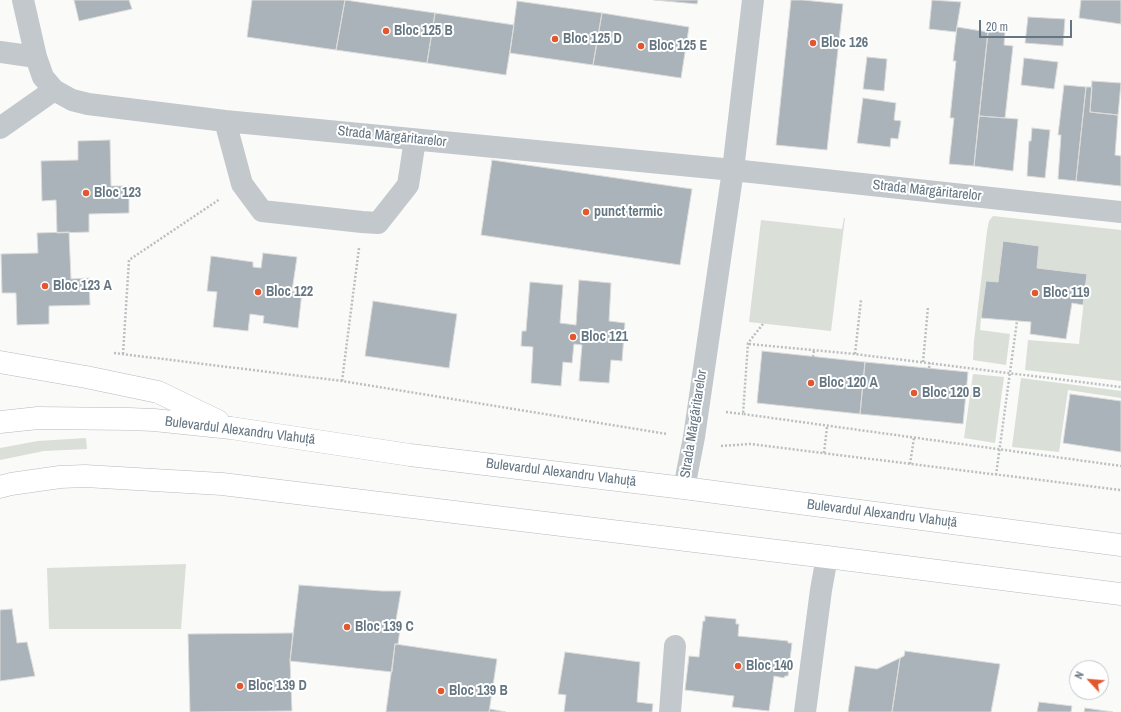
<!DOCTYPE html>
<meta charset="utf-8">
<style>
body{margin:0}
#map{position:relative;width:1121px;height:712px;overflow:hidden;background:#fafaf8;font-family:"Archivo Narrow",sans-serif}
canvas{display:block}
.north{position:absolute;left:1069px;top:660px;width:40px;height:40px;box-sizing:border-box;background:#fff;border:1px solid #c1c8cd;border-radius:50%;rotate:296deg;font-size:11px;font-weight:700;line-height:16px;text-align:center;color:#657683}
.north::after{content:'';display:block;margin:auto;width:14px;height:18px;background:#e4572e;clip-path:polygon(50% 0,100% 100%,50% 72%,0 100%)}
.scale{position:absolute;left:979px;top:20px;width:93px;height:18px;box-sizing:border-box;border:2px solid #657683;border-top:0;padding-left:5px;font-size:12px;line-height:14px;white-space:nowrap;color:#657683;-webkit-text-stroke:3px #fff;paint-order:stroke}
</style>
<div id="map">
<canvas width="1121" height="712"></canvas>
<div class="north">N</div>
<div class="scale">20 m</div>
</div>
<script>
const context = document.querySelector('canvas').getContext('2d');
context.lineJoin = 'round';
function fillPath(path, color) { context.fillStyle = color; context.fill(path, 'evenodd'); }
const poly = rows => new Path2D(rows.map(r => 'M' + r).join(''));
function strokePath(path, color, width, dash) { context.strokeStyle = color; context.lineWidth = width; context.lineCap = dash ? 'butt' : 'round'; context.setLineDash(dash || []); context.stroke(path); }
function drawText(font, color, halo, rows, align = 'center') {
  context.font = font + ' "Archivo Narrow",sans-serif'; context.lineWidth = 4; context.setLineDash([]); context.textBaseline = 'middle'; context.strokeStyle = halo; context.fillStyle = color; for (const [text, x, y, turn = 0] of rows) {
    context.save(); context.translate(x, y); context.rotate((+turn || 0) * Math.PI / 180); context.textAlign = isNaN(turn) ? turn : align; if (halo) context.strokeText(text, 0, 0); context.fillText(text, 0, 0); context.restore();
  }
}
fillPath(poly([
 [993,216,1121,230,1121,381,1025,370,1028,340,1079,344,1087,274,1037,268,1038,246,1003,241,998,282,981,318,980,330,1010,334,1006,365,973,360,974,341,987,231,989,221],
 [844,218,845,218,831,331,749,322,761,220,842,229],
 [973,374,1004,377,995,443,964,438],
 [1021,378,1121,391,1121,398,1068,390,1059,452,1012,447],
 [86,438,87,449,44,451,0,460,0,448,38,441],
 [186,564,181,629,49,629,47,568]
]), '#dadfd7');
const building = poly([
 [74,0,129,0,132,9,79,21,74,0],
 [252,0,345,0,336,50,247,37,252,0],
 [345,0,435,13,427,63,336,50,345,0],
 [654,0,698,0,697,4,654,0],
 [791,0,803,0,843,4,827,150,776,145,791,0],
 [932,0,961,2,956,32,929,29,932,0],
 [1081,0,1121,0,1121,24,1079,18,1081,0],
 [517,1,602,13,593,65,510,53,517,1],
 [435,13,514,25,506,75,427,63,435,13],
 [602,13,689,27,681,78,593,65,602,13],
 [1028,17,1065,19,1063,46,1025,43,1028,17],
 [957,27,988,32,974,166,949,164,954,118,950,118,956,61,953,61,957,27],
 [990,31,1005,32,1004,45,1013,46,1005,118,979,116,988,32,990,31],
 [867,57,887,59,884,91,863,89,867,57],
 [1024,58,1058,62,1054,89,1021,85,1024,58],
 [1092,81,1121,83,1118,115,1090,112,1092,81],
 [1064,85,1086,87,1076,181,1058,179,1061,135,1058,135,1064,85],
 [1086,87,1092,87,1090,112,1118,115,1115,155,1121,156,1121,186,1076,181,1086,87],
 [863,98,896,103,894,120,901,121,898,139,891,138,890,147,857,143,863,98],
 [979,116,1018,119,1013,171,974,166,979,116],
 [1032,128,1050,130,1045,178,1027,176,1029,141,1031,141,1032,128],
 [110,140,111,186,129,186,129,213,89,214,89,232,57,233,56,200,42,201,41,161,78,160,78,141,110,140],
 [492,160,692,189,680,265,481,235,492,160],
 [69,232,71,279,89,278,90,305,49,306,49,324,17,325,16,293,2,293,1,254,38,253,37,233,69,232],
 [1003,241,1039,246,1037,268,1087,274,1083,305,1072,303,1066,339,1030,334,1031,322,981,318,986,281,998,282,1003,241],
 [263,253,297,257,292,291,302,292,298,328,263,323,264,316,250,314,248,331,213,327,217,292,207,291,211,256,253,262,253,267,261,268,263,253],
 [579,280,611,283,609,321,625,323,622,361,611,360,609,383,579,381,582,345,574,344,572,363,563,362,561,386,531,383,533,347,521,346,522,331,526,331,530,282,563,285,560,323,576,325,579,280],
 [373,301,457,314,449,368,365,356,373,301],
 [762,351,865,362,860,414,757,403,762,351],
 [865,362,968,372,963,424,860,414,865,362],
 [1070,394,1121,401,1121,452,1063,443,1070,394],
 [299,585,382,591,401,591,396,620,401,621,398,644,395,644,392,672,290,661,299,585],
 [12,609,17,643,27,642,35,676,0,681,0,610,12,609],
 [705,616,736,619,736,624,739,624,738,636,788,641,788,643,792,643,788,676,785,676,784,678,774,676,769,711,732,707,734,696,685,690,689,656,699,657,703,621,705,621,705,616],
 [293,633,290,661,292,711,190,712,188,634,293,633],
 [395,644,497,659,489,712,386,712,395,644],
 [905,651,1000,664,991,712,892,712,900,658,904,656,905,651],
 [565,652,640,662,637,702,653,704,652,712,564,712,566,695,558,694,565,652],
 [900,658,892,712,848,712,855,666,877,669,900,658],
 [1039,702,1072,706,1071,712,1037,712,1039,702],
 [1085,708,1113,712,1084,712,1085,708],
 [490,709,506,712,489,712,490,709]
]);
fillPath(building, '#aab3b9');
strokePath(building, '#dcdcda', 1);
const major = poly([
 [0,362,86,377,158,392,218,421],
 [0,422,38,418,129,419,154,420,231,428,410,455,684,488,1121,545],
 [0,487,11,484,60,477,85,476,222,484,827,557,1121,594]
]);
strokePath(major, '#b5babe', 23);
strokePath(poly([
 [763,324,748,343,743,414,1121,466],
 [749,344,855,354,1121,387],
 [114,353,342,381,667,434],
 [123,354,129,260,220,199],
 [855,354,861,300],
 [813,357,814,350],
 [923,362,928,307],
 [929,368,930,363],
 [342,381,359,248],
 [726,412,743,414],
 [721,446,750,444,1121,490],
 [824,453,827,427],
 [910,464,914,438],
 [996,475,1017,321]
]), '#bbbfc2', 2.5, [2, 2]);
strokePath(poly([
 [23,0,36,57,43,77,54,90,72,100,88,104,225,121,733,170,1121,212],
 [0,52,36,57],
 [225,121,242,184,262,211,362,222,378,223,408,185,415,140],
 [0,128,54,90],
 [684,488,694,437,733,170,753,0],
 [670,712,675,646],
 [805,712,821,590,827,557]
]), '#c3c8cc', 22);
strokePath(major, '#fff', 22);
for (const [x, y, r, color] of [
 [386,31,4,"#e4572e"],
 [555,39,4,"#e4572e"],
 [813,43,4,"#e4572e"],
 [641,46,4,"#e4572e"],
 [86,193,4,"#e4572e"],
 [586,212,4,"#e4572e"],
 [45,286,4,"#e4572e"],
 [258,292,4,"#e4572e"],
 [1035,293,4,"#e4572e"],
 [573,337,4,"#e4572e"],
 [811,383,4,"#e4572e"],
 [914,393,4,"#e4572e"],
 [347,627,4,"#e4572e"],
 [738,666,4,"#e4572e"],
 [240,686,4,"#e4572e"],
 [441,691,4,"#e4572e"]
]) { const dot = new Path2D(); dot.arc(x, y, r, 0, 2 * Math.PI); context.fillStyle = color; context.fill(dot); strokePath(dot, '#fff', 1.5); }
drawText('bold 14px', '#657683', '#fff', [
 ["Bloc 125 B",394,31],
 ["Bloc 125 D",563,39],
 ["Bloc 126",821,43],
 ["Bloc 125 E",649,46],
 ["Bloc 123",94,193],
 ["punct termic",594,212],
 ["Bloc 123 A",53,286],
 ["Bloc 122",266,292],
 ["Bloc 119",1043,293],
 ["Bloc 121",581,337],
 ["Bloc 120 A",819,383],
 ["Bloc 120 B",922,393],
 ["Bloc 139 C",355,627],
 ["Bloc 140",746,666],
 ["Bloc 139 D",248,686],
 ["Bloc 139 B",449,691]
], 'left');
drawText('14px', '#657683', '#fff', [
 ["Strada Mărgăritarelor",392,137,6],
 ["Strada Mărgăritarelor",927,191,6],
 ["Strada Mărgăritarelor",694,424,-81],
 ["Bulevardul Alexandru Vlahuță",240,431,7],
 ["Bulevardul Alexandru Vlahuță",561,473,7],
 ["Bulevardul Alexandru Vlahuță",882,514,7]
]);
</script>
